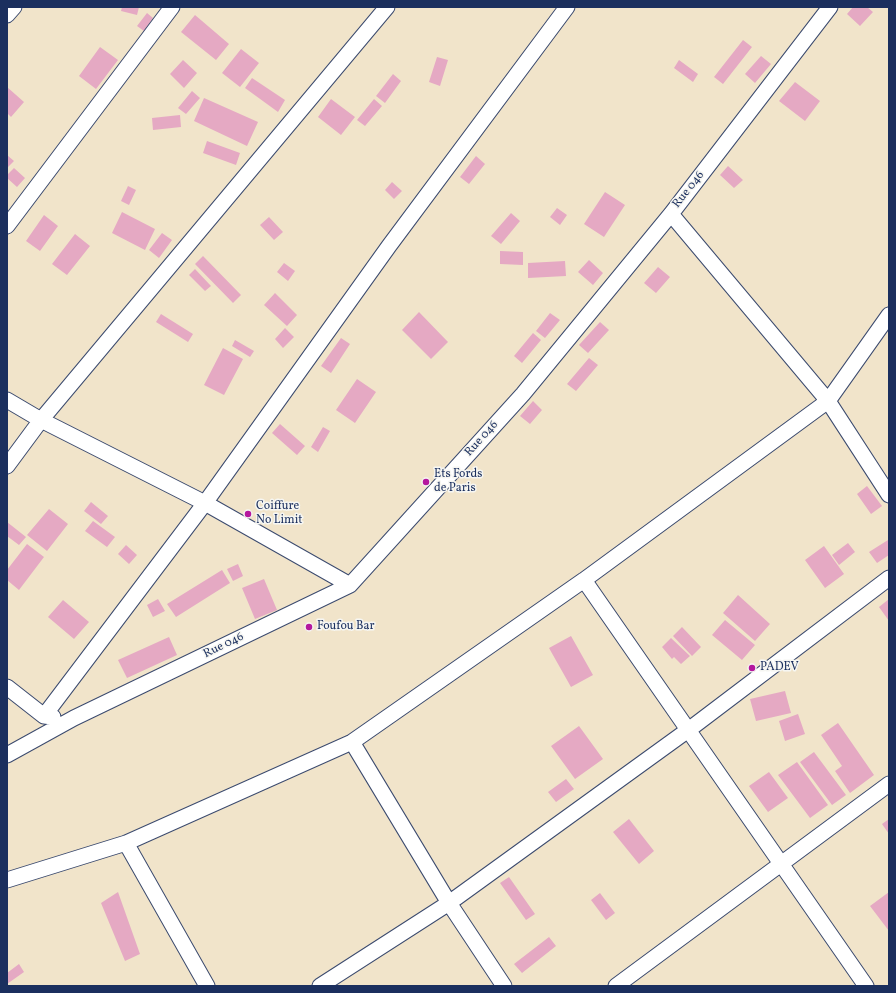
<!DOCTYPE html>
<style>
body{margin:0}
#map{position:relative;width:896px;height:993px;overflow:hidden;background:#f1e4ca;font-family:Vollkorn,serif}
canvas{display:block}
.frame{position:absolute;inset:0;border:8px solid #1b2f5e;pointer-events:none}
</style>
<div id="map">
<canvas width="896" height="993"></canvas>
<div class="frame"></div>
</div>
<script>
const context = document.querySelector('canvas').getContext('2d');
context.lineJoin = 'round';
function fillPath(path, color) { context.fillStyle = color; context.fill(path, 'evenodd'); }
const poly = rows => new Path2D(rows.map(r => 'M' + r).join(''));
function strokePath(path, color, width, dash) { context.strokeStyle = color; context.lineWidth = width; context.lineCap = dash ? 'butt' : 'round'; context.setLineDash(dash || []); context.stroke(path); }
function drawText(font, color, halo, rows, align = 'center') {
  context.font = font + ' Vollkorn,serif'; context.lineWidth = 3; context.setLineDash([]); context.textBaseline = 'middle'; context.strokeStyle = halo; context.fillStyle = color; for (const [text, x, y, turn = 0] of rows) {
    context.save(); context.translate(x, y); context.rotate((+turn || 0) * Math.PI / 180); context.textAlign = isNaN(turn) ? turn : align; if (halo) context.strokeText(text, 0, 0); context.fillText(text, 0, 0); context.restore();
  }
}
fillPath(poly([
 [122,7,139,7,137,15,121,11],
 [853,7,867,7,873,12,860,26,847,14],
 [147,13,153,18,144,31,137,26],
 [195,15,229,44,216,60,181,32],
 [743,40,752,47,723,84,714,77],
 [100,47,118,60,96,89,79,76],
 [241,49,259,63,240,87,222,73],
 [761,56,771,64,755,83,745,74],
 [437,57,448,60,440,86,429,82],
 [183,60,197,73,184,88,170,74],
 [679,60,698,74,693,82,674,68],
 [393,74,401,81,385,103,376,96],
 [252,78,285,100,278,112,245,88],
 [795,82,820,101,805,121,779,101],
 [7,87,24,102,11,117,7,113],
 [192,91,200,98,186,114,178,108],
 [204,98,258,122,247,146,194,121],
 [331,99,355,117,341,135,318,117],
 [374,99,382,106,365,126,357,120],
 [180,115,181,127,153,130,152,118],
 [207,141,240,153,236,165,203,153],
 [7,155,14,161,7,168],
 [476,156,485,164,469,184,460,177],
 [728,166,743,180,734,188,720,175],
 [14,168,25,178,17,187,7,178,7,175],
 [392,182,402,191,394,199,385,190],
 [128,186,136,190,129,205,121,201],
 [605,192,625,205,604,237,584,224],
 [557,208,567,215,560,225,550,217],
 [122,212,155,229,145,250,112,233],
 [511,213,520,221,501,244,491,236],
 [44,215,58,226,40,251,26,241],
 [269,217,283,232,274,240,260,225],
 [162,233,172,240,159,258,149,250],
 [75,234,90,246,67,275,52,264],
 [500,251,523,252,523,265,500,264],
 [203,256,241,295,233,303,195,264],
 [589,260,603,273,593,285,578,272],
 [565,261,566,276,528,278,528,263],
 [284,263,295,271,288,281,277,272],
 [658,267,670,277,656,293,644,283],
 [195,269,211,286,205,291,189,275],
 [275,293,297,315,287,326,264,305],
 [419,312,448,342,431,359,402,330],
 [550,313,560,320,545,338,536,331],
 [161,314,193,334,188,342,156,322],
 [600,322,609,330,588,353,579,345],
 [285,328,294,337,283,348,275,339],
 [533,333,541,340,522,363,514,356],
 [341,338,350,344,331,373,321,366],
 [235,340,254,351,250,357,232,346],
 [223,348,243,359,224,395,204,385],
 [589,358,598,365,576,391,567,384],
 [357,379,376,392,355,423,336,410],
 [533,401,542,410,530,424,520,416],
 [280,424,305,446,297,455,272,433],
 [323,427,330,431,318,452,311,447],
 [867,486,882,506,871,514,857,494],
 [91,502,108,516,101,524,84,511],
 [49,509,68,524,47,551,27,535],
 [93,521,115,537,107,547,85,531],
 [7,522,26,537,19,545,7,536],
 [888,540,889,541,889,555,877,563,869,552],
 [848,543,855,552,839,565,832,555],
 [27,544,44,557,19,590,7,580,7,570],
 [126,545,137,555,129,564,118,554],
 [824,546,844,574,825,588,805,560],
 [238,564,243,576,233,581,227,569],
 [222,570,230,583,176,617,167,604],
 [264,579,277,610,255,619,242,588],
 [738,595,770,624,755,641,723,613],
 [158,599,165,611,153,617,147,605],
 [889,599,889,621,879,607],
 [63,600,89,622,74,639,48,617],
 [725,620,755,645,742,660,712,635],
 [682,627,701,647,692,656,673,636],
 [571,636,593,675,571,687,549,648],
 [169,637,177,655,127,678,118,660],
 [671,638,690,656,681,664,674,657,672,659,662,647],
 [785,691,791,713,756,721,750,699],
 [798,714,805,734,785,741,779,721],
 [838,723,874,775,850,793,835,771,842,766,821,735],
 [579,726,603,759,575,779,551,746],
 [814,752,846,795,832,805,800,762],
 [797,762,828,805,810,818,778,775],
 [769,772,788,798,768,812,749,786],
 [566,779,574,789,556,802,548,792],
 [629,819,654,851,639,864,613,832],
 [889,819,889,834,882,824],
 [509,877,535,914,526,920,500,883],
 [118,892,140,954,125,961,101,903],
 [889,892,889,931,870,906],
 [600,893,615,913,606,920,591,900],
 [549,937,556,946,522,973,514,964],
 [19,964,24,972,7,984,7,973]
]), '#e5a9c3');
const minor = poly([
 [7,15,14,7],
 [671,214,828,401,889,495],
 [7,226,172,7],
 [7,400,41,420,205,503,350,585],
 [7,466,41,420,387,7],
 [584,580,866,986],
 [7,687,44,716,53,717],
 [44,716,205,503,389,246,567,7],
 [352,742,449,903,504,986],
 [7,755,74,718,350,585,523,394,671,214,830,7],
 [126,843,207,986],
 [7,880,126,843,352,742,584,580,828,401,889,315],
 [320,986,449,903,695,725,889,578],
 [616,986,889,784]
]);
strokePath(minor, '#3b4a6e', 17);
strokePath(minor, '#fff', 15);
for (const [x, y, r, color] of [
 [426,482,4,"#b5179e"],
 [248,514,4,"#b5179e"],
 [309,627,4,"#b5179e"],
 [752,668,4,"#b5179e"]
]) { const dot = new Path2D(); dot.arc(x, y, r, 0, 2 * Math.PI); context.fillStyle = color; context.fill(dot); strokePath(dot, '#f6f6f2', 1.5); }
drawText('12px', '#1b2f5e', '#f6f6f2', [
 ["Rue 046",689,190,-52],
 ["Rue 046",482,439,-48],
 ["Rue 046",224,646,-26]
]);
drawText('12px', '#1b2f5e', '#f6f6f2', [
 ["Ets Fords",434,475],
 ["de Paris",434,489],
 ["Coiffure",256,507],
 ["No Limit",256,521],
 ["Foufou Bar",317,627],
 ["PADEV",760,668]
], 'left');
</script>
